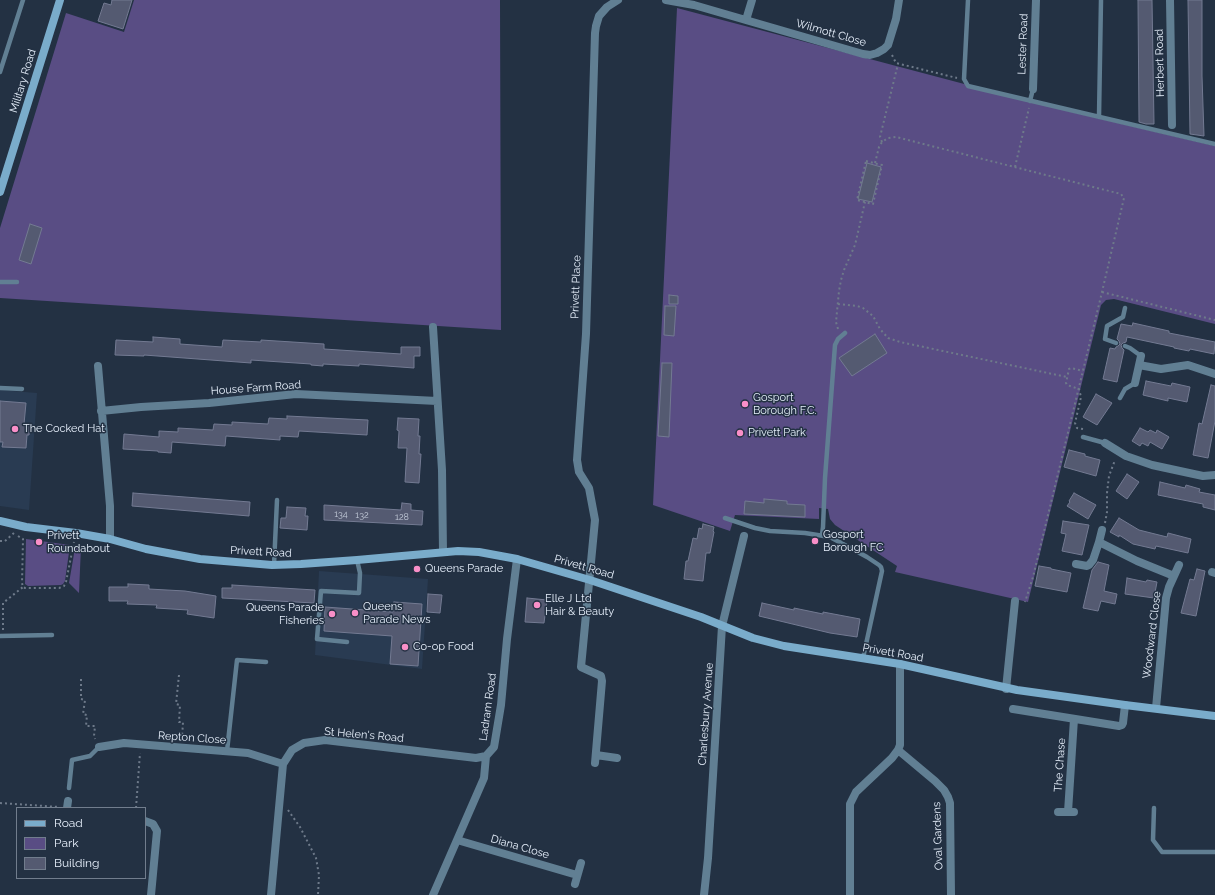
<!DOCTYPE html>
<style>
body{margin:0}
#map{position:relative;width:1215px;height:895px;overflow:hidden;background:#233143;font-family:Raleway,sans-serif}
canvas{display:block}
.legend{position:absolute;left:16px;top:807px;width:130px;height:72px;box-sizing:border-box;background:#233143;border:1px solid #717d8d;margin:0;padding:5px 7px;list-style:none;font-size:12px;color:#e6effb}
.legend li{display:flex;align-items:center;gap:8px;height:20px}
.legend b{width:20px;border:1px solid #717d8d}
</style>
<div id="map">
<canvas width="1215" height="895"></canvas>
<ul class="legend">
<li><b style="height:5px;background:#7aaccb"></b>Road</li>
<li><b style="height:11px;background:#594d84"></b>Park</li>
<li><b style="height:11px;background:#545a71"></b>Building</li>
</ul>
</div>
<script>
const context = document.querySelector('canvas').getContext('2d');
context.lineJoin = 'round';
function fillPath(path, color) { context.fillStyle = color; context.fill(path, 'evenodd'); }
const poly = rows => new Path2D(rows.map(r => 'M' + r).join(''));
function strokePath(path, color, width, dash) { context.strokeStyle = color; context.lineWidth = width; context.lineCap = dash ? 'butt' : 'round'; context.setLineDash(dash || []); context.stroke(path); }
function drawText(font, color, halo, rows, align = 'center') {
  context.font = font + ' Raleway,sans-serif'; context.lineWidth = 3; context.setLineDash([]); context.textBaseline = 'middle'; context.strokeStyle = halo; context.fillStyle = color; for (const [text, x, y, turn = 0] of rows) {
    context.save(); context.translate(x, y); context.rotate((+turn || 0) * Math.PI / 180); context.textAlign = isNaN(turn) ? turn : align; if (halo) context.strokeText(text, 0, 0); context.fillText(text, 0, 0); context.restore();
  }
}
fillPath(poly([
 [0,390,37,393,29,510,0,506],
 [319,571,428,579,422,669,315,655]
]), '#293b52');
fillPath(poly([
 [134,0,500,0,501,330,0,298,0,228,66,13,124,32],
 [677,8,1055,108,1215,146,1215,324,1114,299,1106,300,1101,305,1028,602,895,572,897,566,835,525,830,519,828,509,819,508,819,519,735,515,730,531,653,505],
 [26,539,70,545,65,581,63,584,61,585,28,586,25,584],
 [81,546,79,593,69,583,75,548]
]), '#594d84');
const building = poly([
 [112,0,132,0,123,29,98,21,104,3,111,5,112,0],
 [1138,0,1152,0,1154,124,1146,124,1139,122,1138,0],
 [1188,0,1202,0,1202,76,1204,136,1190,134,1188,0],
 [867,163,881,167,872,202,858,199,867,163],
 [30,224,42,228,31,264,19,260,30,224],
 [669,295,678,296,678,304,669,304,669,295],
 [665,306,676,306,674,336,664,335,665,306],
 [1133,323,1169,331,1169,333,1215,342,1214,354,1190,349,1189,351,1174,348,1174,347,1127,337,1126,342,1123,343,1121,345,1122,348,1124,350,1117,382,1103,379,1110,348,1115,349,1116,347,1118,346,1120,344,1119,341,1117,339,1121,324,1132,326,1133,323],
 [875,334,887,353,852,376,839,358,875,334],
 [153,337,180,339,180,344,222,347,223,340,261,342,261,340,324,344,324,349,401,354,401,347,420,347,420,356,414,356,414,368,359,364,359,366,323,364,323,366,311,365,311,364,251,360,251,363,144,355,144,356,115,355,116,340,153,342,153,337],
 [662,363,672,363,669,437,658,436,662,363],
 [1146,381,1171,386,1172,383,1190,387,1187,402,1168,398,1168,401,1143,395,1146,381],
 [1211,385,1215,386,1215,421,1208,458,1193,455,1199,423,1202,424,1211,385],
 [1096,394,1112,403,1097,425,1083,417,1096,394],
 [0,401,26,403,24,424,30,424,29,435,27,435,26,448,2,447,3,442,0,442,0,401],
 [287,416,368,420,367,435,299,431,298,437,280,436,280,440,226,436,225,446,172,442,171,453,158,452,158,451,123,449,124,434,159,437,159,431,178,432,178,428,213,430,214,424,232,425,232,422,268,424,269,418,287,419,287,416],
 [398,418,419,419,418,436,420,436,419,454,421,454,419,483,405,482,407,448,398,448,399,431,397,430,398,418],
 [1140,428,1148,432,1150,430,1156,433,1157,430,1169,437,1162,449,1150,442,1148,446,1142,443,1140,446,1132,441,1140,428],
 [1069,450,1085,454,1085,456,1100,460,1096,476,1064,467,1069,450],
 [1127,474,1139,482,1127,499,1116,491,1127,474],
 [1160,482,1185,488,1186,485,1200,489,1199,492,1215,495,1215,510,1203,507,1203,504,1158,495,1160,482],
 [133,493,250,502,249,516,132,506,133,493],
 [1074,493,1096,505,1088,519,1067,506,1070,502,1069,501,1074,493],
 [764,499,787,501,787,504,805,505,805,517,744,514,745,501,764,503,764,499],
 [402,503,411,504,411,510,423,511,422,525,324,520,324,505,401,510,402,503],
 [287,507,306,508,305,516,308,516,307,530,280,528,281,518,286,518,287,507],
 [1119,518,1139,530,1167,537,1168,533,1191,539,1188,553,1156,546,1155,549,1133,544,1119,535,1119,537,1110,532,1119,518],
 [1063,521,1089,525,1082,555,1062,551,1066,534,1061,533,1063,521],
 [703,524,714,527,713,531,714,532,710,553,706,553,703,581,684,579,686,561,688,561,693,538,697,539,699,528,702,529,703,524],
 [1098,562,1109,565,1104,591,1117,594,1115,604,1101,601,1098,611,1083,608,1092,570,1098,562],
 [1039,566,1051,568,1051,569,1071,573,1067,592,1035,586,1039,566],
 [1197,569,1205,571,1196,616,1181,613,1190,579,1194,580,1197,569],
 [1127,578,1146,582,1147,580,1157,582,1154,598,1125,594,1127,578],
 [128,584,149,585,149,589,185,591,216,596,214,618,187,614,188,610,156,608,157,605,127,604,128,601,109,601,109,587,128,587,128,584],
 [232,585,315,590,314,603,222,598,222,588,232,588,232,585],
 [428,594,442,595,440,613,427,612,428,594],
 [527,598,547,600,544,623,525,622,527,598],
 [394,602,422,604,418,666,390,664,392,636,324,631,325,607,393,612,394,602],
 [762,603,794,610,794,608,823,614,823,612,860,619,857,637,830,633,759,616,762,603]
]);
fillPath(building, '#545a71');
strokePath(building, '#737a92', 1);
strokePath(poly([
 [892,55,896,63,957,78],
 [882,142,880,137,898,64],
 [866,161,882,165,873,204,857,200,866,161],
 [875,163,879,147,882,142,888,138,896,137,1121,194,1124,198,1102,292,1033,577,1025,602],
 [1015,167,1029,108],
 [1102,292,1215,320],
 [838,304,857,306,863,308,873,316,880,329,888,338,900,342,1067,377],
 [838,329,836,322,839,291,841,280,844,270,855,245,865,202],
 [1083,429,1077,428,1075,423,1081,397,1079,389,1067,385,1066,383,1069,369,1071,368,1083,371],
 [1105,523,1107,512,1107,493,1109,476,1115,460],
 [18,536,23,539,22,583,23,587,25,588,59,588,64,586,66,582,74,542],
 [0,541,5,541,14,533],
 [3,630,3,603,23,587],
 [179,675,176,704,180,705,179,722,183,722,182,738],
 [81,679,81,699,85,700,83,714,87,715,86,726,95,726,94,736,95,739],
 [0,803,59,807],
 [136,808,140,753],
 [288,810,300,827,316,858,319,875,318,895]
]), '#6e7a8a', 2, [2, 3]);
strokePath(poly([
 [968,0,964,79,968,86,1215,144],
 [0,72,23,0],
 [1030,101,1033,89],
 [1099,117,1101,0],
 [0,282,17,282],
 [1116,343,1105,339,1107,326,1123,317,1125,308],
 [1125,346,1130,348,1141,356],
 [0,388,22,389],
 [1120,398,1125,389,1135,383],
 [1083,437,1105,443],
 [725,518,755,528,770,531,805,533,830,537,867,557,879,565,881,567,882,571,863,658],
 [822,535,823,527,825,478,835,345,838,339,845,333],
 [274,565,277,500],
 [0,636,52,635],
 [347,642,317,639,321,591,359,593,360,573,357,560],
 [227,751,237,660,266,662],
 [69,788,72,760,90,756,99,747],
 [1154,808,1153,840,1162,852,1215,852]
]), '#617f93', 4.5);
strokePath(poly([
 [666,0,694,5,863,54,870,55,877,53,884,49,888,45,896,19,899,0],
 [1170,0,1172,125],
 [746,20,752,0],
 [1033,89,1036,0],
 [433,327,442,470,443,552],
 [1139,365,1161,369,1188,365,1215,374],
 [98,366,110,506,110,539],
 [1135,383,1141,356],
 [101,411,141,407,209,403,296,394,437,401],
 [1105,443,1126,456,1152,465,1203,476,1215,475],
 [1099,542,1102,530],
 [1076,564,1087,566,1089,565,1093,560,1099,542,1137,561,1174,576,1169,587,1166,598,1156,708],
 [1212,572,1215,573],
 [1174,576,1179,565],
 [1006,689,1015,601],
 [1013,709,1119,726,1122,725,1123,723,1125,705],
 [99,747,124,743,248,753,283,764],
 [898,750,935,781,944,790,948,797,950,803,951,895],
 [596,755,617,758],
 [595,763,602,681,601,676,581,667,595,520,589,488,579,472,577,460,586,334,595,33,596,26,599,16,607,7,618,0],
 [67,808,68,801],
 [1058,812,1074,812],
 [1068,812,1074,719],
 [145,821,153,824,157,831,151,895],
 [457,840,577,875],
 [575,884,581,863],
 [271,895,283,764,292,750,304,743,325,740,476,758,486,756],
 [433,895,484,778,486,756,494,747,501,705,507,639,517,559],
 [704,895,708,858,722,626,744,536],
 [850,895,850,804,856,792,892,758,898,750,900,745,900,664]
]), '#617f93', 8);
strokePath(poly([
 [0,192,60,0],
 [0,521,26,527,76,533,110,539,146,549,200,559,272,565,301,564,357,560,458,551,479,552,517,559,590,580,701,617,753,638,784,646,900,664,1017,690,1125,705,1215,716]
]), '#7aaccb', 8);
for (const [x, y, r, color] of [
 [745,404,4,"#f98fc8"],
 [15,429,4,"#f98fc8"],
 [740,433,4,"#f98fc8"],
 [815,541,4,"#f98fc8"],
 [39,542,4,"#f98fc8"],
 [417,569,4,"#f98fc8"],
 [537,605,4,"#f98fc8"],
 [355,613,4,"#f98fc8"],
 [332,614,4,"#f98fc8"],
 [405,647,4,"#f98fc8"]
]) { const dot = new Path2D(); dot.arc(x, y, r, 0, 2 * Math.PI); context.fillStyle = color; context.fill(dot); strokePath(dot, '#233143', 1.5); }
drawText('9px', '#c2cad8', null, [
 ["134",341,514],
 ["132",362,515],
 ["128",402,517]
]);
drawText('11px', '#e6effb', '#233143', [
 ["Wilmott Close",831,33,16],
 ["Lester Road",1023,44,-88],
 ["Herbert Road",1160,63,-91],
 ["Military Road",23,81,-73],
 ["Privett Place",576,287,-88],
 ["House Farm Road",256,388,-4],
 ["Privett Road",261,552,3],
 ["Privett Road",584,567,16],
 ["Woodward Close",1152,635,-83],
 ["Privett Road",893,653,10],
 ["Ladram Road",488,707,-82],
 ["Charlesbury Avenue",706,714,-86],
 ["St Helen's Road",364,735,5],
 ["Repton Close",192,738,4],
 ["The Chase",1060,765,-86],
 ["Oval Gardens",938,836,-92],
 ["Diana Close",520,847,16]
]);
drawText('11px', '#e6effb', '#233143', [
 ["Gosport",753,398],
 ["Borough F.C.",753,411],
 ["The Cocked Hat",23,429],
 ["Privett Park",748,433],
 ["Gosport",823,535],
 ["Borough FC",823,548],
 ["Privett",47,536],
 ["Roundabout",47,549],
 ["Queens Parade",425,569],
 ["Elle J Ltd",545,599],
 ["Hair & Beauty",545,612],
 ["Queens",363,607],
 ["Parade News",363,620],
 ["Queens Parade",324,608,"right"],
 ["Fisheries",324,621,"right"],
 ["Co-op Food",413,647]
], 'left');
</script>
